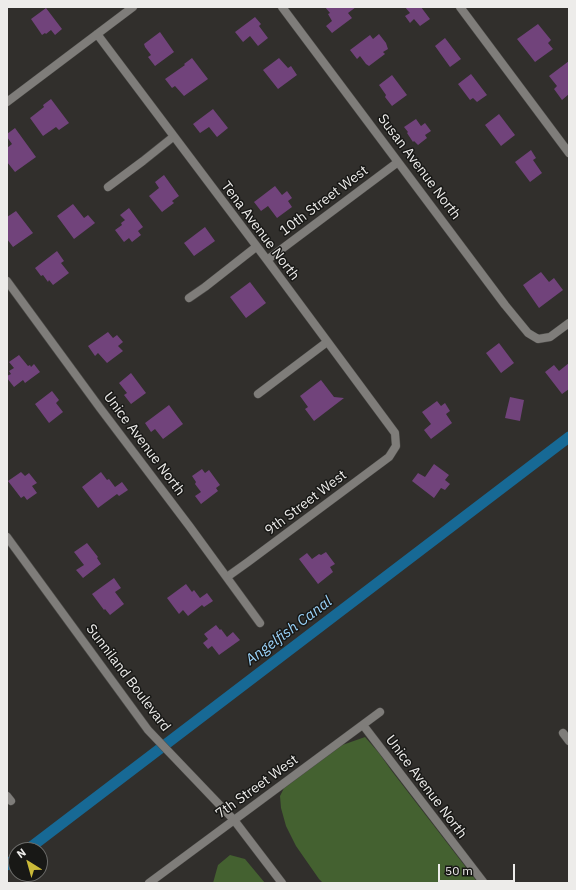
<!DOCTYPE html>
<style>
body{margin:0}
#map{position:relative;width:576px;height:890px;overflow:hidden;background:#312f2c;font-family:"IBM Plex Sans",sans-serif}
canvas{display:block}
.frame{position:absolute;inset:0;border:8px solid #edecea;pointer-events:none}
.north{position:absolute;left:8px;top:842px;width:40px;height:40px;box-sizing:border-box;background:#181816;border:1px solid #6d6d6b;border-radius:50%;rotate:323deg;font-size:11px;font-weight:700;line-height:16px;text-align:center;color:#edecea}
.north::after{content:'';display:block;margin:auto;width:14px;height:18px;background:#cbba39;clip-path:polygon(50% 0,100% 100%,50% 72%,0 100%)}
.scale{position:absolute;left:438px;top:864px;width:77px;height:18px;box-sizing:border-box;border:2px solid #edecea;border-top:0;padding-left:5px;font-size:12px;line-height:14px;white-space:nowrap;color:#edecea;-webkit-text-stroke:3px #181816;paint-order:stroke}
</style>
<div id="map">
<canvas width="576" height="890"></canvas>
<div class="frame"></div>
<div class="north">N</div>
<div class="scale">50 m</div>
</div>
<script>
const context = document.querySelector('canvas').getContext('2d');
context.lineJoin = 'round';
function fillPath(path, color) { context.fillStyle = color; context.fill(path, 'evenodd'); }
const poly = rows => new Path2D(rows.map(r => 'M' + r).join(''));
function strokePath(path, color, width, dash) { context.strokeStyle = color; context.lineWidth = width; context.lineCap = dash ? 'butt' : 'round'; context.setLineDash(dash || []); context.stroke(path); }
function drawText(font, color, halo, rows, align = 'center') {
  context.font = font + ' "IBM Plex Sans",sans-serif'; context.lineWidth = 3; context.setLineDash([]); context.textBaseline = 'middle'; context.strokeStyle = halo; context.fillStyle = color; for (const [text, x, y, turn = 0] of rows) {
    context.save(); context.translate(x, y); context.rotate((+turn || 0) * Math.PI / 180); context.textAlign = isNaN(turn) ? turn : align; if (halo) context.strokeText(text, 0, 0); context.fillText(text, 0, 0); context.restore();
  }
}
fillPath(poly([
 [365,737,379,753,391,770,478,883,323,883,319,879,296,846,286,826,281,808,280,796,285,786,331,749],
 [230,855,245,859,265,883,213,883,218,865]
]), '#446130');
strokePath(poly([
 [27,850,569,437],
 [7,865,16,858]
]), '#176995', 11);
fillPath(poly([
 [325,7,356,7,348,13,352,18,332,33,326,26,332,21,328,14,330,13],
 [405,7,421,7,430,19,420,26,414,19,410,23,405,16,410,13],
 [46,8,62,29,55,35,51,30,46,34,45,33,42,35,31,19],
 [255,17,261,24,259,26,268,38,258,46,250,36,243,42,235,32],
 [538,24,551,40,548,43,553,49,535,62,517,39],
 [160,32,174,52,155,66,148,57,151,55,145,47,144,44],
 [379,34,386,43,388,49,383,52,385,54,369,66,366,64,360,56,357,59,350,50,370,35,373,39],
 [445,38,461,59,450,67,435,46],
 [192,58,208,79,184,96,175,86,172,88,165,79,185,65,184,64],
 [279,58,288,68,291,66,297,75,278,89,263,70],
 [569,61,569,94,562,100,554,89,557,86,549,76],
 [471,74,487,95,477,102,473,98,470,100,458,84],
 [392,75,407,95,392,106,385,97,386,95,379,85],
 [51,99,69,123,59,130,56,127,43,136,30,118,44,107,43,105],
 [213,109,228,128,217,137,209,127,200,133,193,124],
 [499,114,515,135,501,146,485,125],
 [416,119,421,126,425,123,431,131,425,135,427,138,418,145,414,141,413,142,407,133,408,132,404,127],
 [15,128,36,157,15,172,7,162,7,148,12,144,7,137,7,134],
 [531,150,536,158,533,160,542,173,530,182,515,162],
 [164,175,179,196,172,201,174,203,162,212,149,196,159,188,155,182],
 [275,186,282,195,287,191,292,198,288,201,292,207,277,218,268,206,261,211,254,202],
 [73,204,84,218,88,215,95,223,74,239,57,216],
 [129,208,143,227,138,231,141,235,132,242,129,238,124,242,115,230,122,225,121,223,125,220,120,215],
 [16,211,33,233,13,247,7,239,7,217],
 [205,227,215,241,194,256,184,243],
 [57,251,64,261,61,263,69,273,53,285,49,280,48,282,43,275,41,276,35,268],
 [541,272,549,282,554,278,563,290,539,308,523,285],
 [250,282,266,303,246,318,230,297],
 [108,332,113,338,117,335,123,342,118,346,123,351,107,363,98,353,95,356,88,346],
 [499,343,514,363,501,373,486,353],
 [19,355,28,366,30,365,31,367,34,364,40,372,25,383,23,380,14,387,7,378,7,376,11,374,9,371,14,368,9,362],
 [569,363,569,389,562,394,545,372,554,365,559,371],
 [131,373,146,393,131,404,124,395,127,393,119,383],
 [321,380,334,397,344,398,314,421,305,409,308,407,300,396],
 [52,391,59,400,56,403,63,412,49,423,35,404],
 [510,397,524,400,520,421,505,418],
 [437,401,441,406,445,403,450,411,446,414,452,423,431,439,424,430,431,424,422,412],
 [169,405,183,424,163,439,155,429,151,432,145,423],
 [434,464,449,475,445,480,450,484,445,490,441,488,434,498,412,481,418,473,425,477],
 [202,469,205,473,209,470,220,485,216,488,218,491,201,504,195,496,201,492,195,484,196,482,192,476],
 [21,472,25,476,29,473,37,483,32,486,37,493,27,500,24,496,21,498,8,481],
 [101,472,107,480,109,479,115,487,122,482,128,490,119,496,117,494,98,508,82,487],
 [87,543,98,557,97,558,101,564,83,578,76,570,84,565,74,552],
 [326,552,335,564,330,567,333,572,318,584,299,559,307,553,312,559,319,554,321,555],
 [114,578,121,588,115,592,124,604,110,615,105,609,104,610,92,594],
 [186,584,192,592,194,590,200,598,207,593,213,601,204,607,202,605,188,616,183,610,179,614,167,598],
 [216,625,220,630,221,629,227,637,233,632,240,640,219,655,212,646,208,649,203,643,208,639,204,634]
]), '#71437b');
const minor = poly([
 [282,7,505,305,528,333,538,339,550,337,569,323],
 [460,7,569,153],
 [97,34,267,260,395,433,396,446,389,457,248,562,227,577],
 [7,102,133,7],
 [108,187,143,161,173,137],
 [267,260,398,162],
 [7,281,100,408,190,527,260,623],
 [189,298,205,287,256,247],
 [258,394,327,342],
 [7,537,148,730,234,820,282,883],
 [363,725,484,883],
 [563,733,569,741],
 [7,796,11,801],
 [149,883,380,712]
]);
strokePath(minor, '#4c4b48', 9);
strokePath(minor, '#7f7d7a', 8);
drawText('14px', '#edecea', '#181816', [
 ["Susan Avenue North",419,167,53],
 ["10th Street West",324,201,-37],
 ["Tena Avenue North",260,231,53],
 ["Unice Avenue North",144,444,53],
 ["9th Street West",306,503,-37],
 ["Sunniland Boulevard",128,678,53],
 ["7th Street West",257,787,-36],
 ["Unice Avenue North",426,787,53]
]);
drawText('italic 15px', '#9ad2f9', '#181816', [
 ["Angelfish Canal",289,631,-37]
]);
</script>
